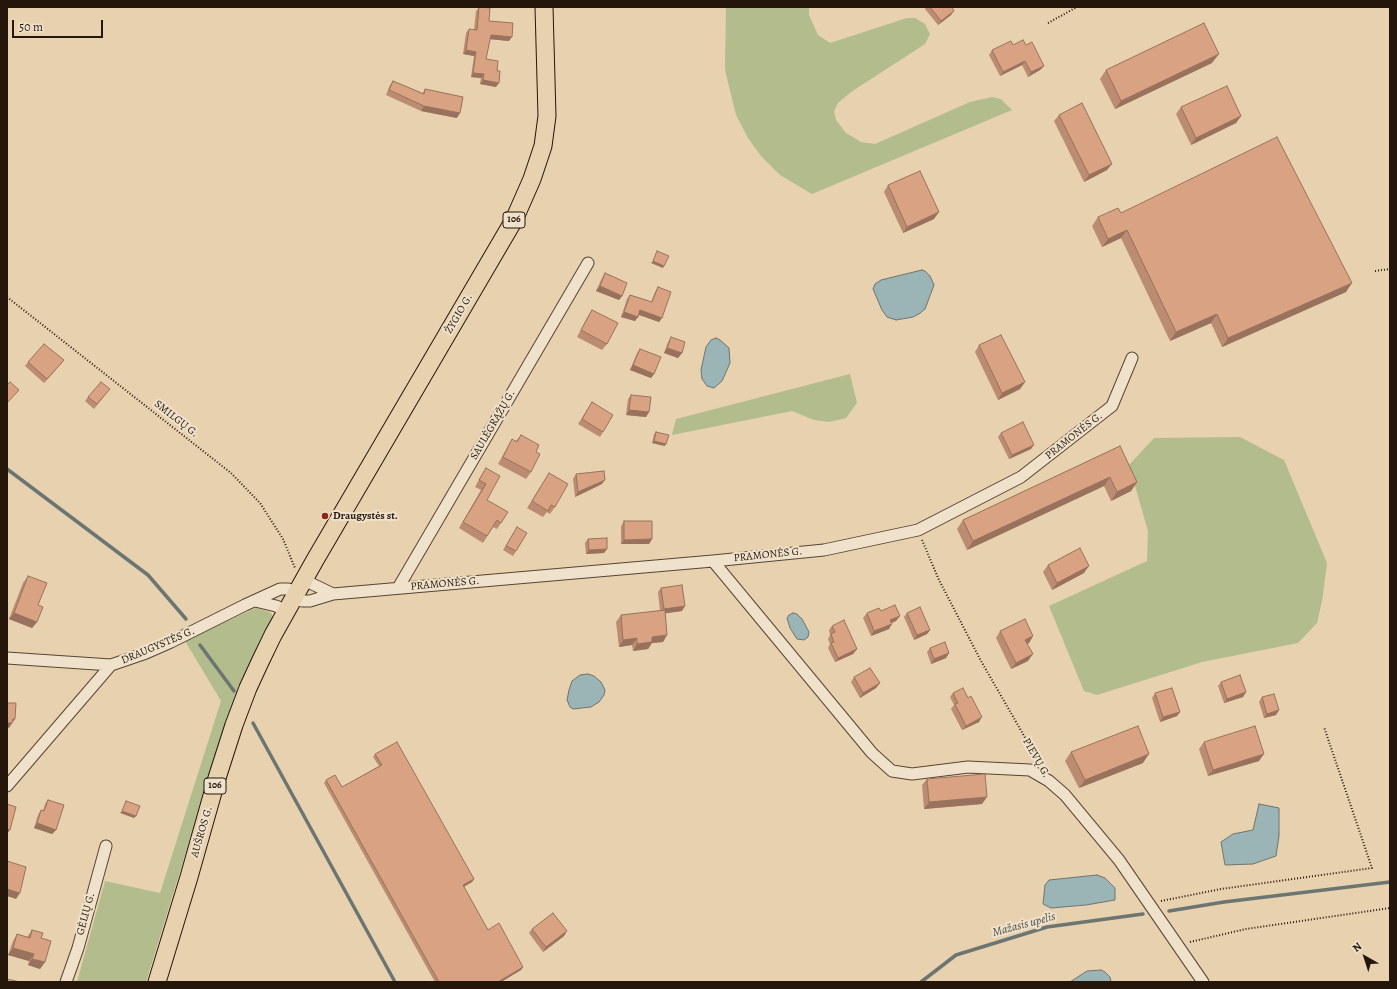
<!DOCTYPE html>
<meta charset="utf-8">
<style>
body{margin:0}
#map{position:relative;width:1397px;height:989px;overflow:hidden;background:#e7d1ae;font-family:Alegreya,serif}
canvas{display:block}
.frame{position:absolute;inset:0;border:8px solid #25160c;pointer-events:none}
.north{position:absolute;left:1345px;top:937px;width:40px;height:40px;-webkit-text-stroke:3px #efe1ca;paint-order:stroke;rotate:321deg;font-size:11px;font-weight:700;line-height:16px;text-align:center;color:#25160c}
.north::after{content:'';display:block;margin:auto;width:14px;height:18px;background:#25160c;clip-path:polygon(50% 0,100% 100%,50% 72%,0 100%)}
.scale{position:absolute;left:12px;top:20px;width:91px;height:18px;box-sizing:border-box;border:2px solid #25160c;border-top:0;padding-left:5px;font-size:12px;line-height:14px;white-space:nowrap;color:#25160c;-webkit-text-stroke:3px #efe1ca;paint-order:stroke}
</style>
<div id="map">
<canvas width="1397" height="989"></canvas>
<div class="frame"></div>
<div class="north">N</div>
<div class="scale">50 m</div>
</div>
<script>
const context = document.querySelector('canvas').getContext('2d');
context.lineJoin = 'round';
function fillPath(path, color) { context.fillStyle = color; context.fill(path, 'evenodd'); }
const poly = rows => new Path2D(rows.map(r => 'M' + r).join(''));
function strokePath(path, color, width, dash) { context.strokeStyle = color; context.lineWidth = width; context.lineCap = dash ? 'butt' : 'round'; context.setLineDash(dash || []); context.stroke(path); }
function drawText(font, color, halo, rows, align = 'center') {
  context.font = font + ' Alegreya,serif'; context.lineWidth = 4; context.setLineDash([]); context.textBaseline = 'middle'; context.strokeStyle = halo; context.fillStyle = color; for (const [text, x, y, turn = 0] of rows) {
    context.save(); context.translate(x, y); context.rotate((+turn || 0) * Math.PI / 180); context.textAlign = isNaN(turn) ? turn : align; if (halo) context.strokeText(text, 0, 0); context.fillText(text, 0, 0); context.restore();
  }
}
fillPath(poly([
 [726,7,809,7,809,15,818,35,830,43,907,18,915,18,925,24,930,34,925,44,851,92,838,103,834,111,836,120,846,133,861,142,875,144,970,102,992,97,1001,99,1012,110,812,194,780,175,761,156,748,138,736,115,725,70],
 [850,374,857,403,846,418,829,422,814,420,792,411,672,435,676,419],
 [1240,437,1284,460,1327,563,1322,601,1317,623,1298,643,1202,662,1097,695,1084,691,1049,606,1147,561,1148,531,1129,465,1154,438],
 [256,608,269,612,272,614,272,620,224,728,146,982,77,982,105,881,160,893,221,701,185,641]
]), '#b2bc8d');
const water = poly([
 [922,270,925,271,930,276,934,285,925,309,919,314,913,317,896,320,887,317,882,310,873,289,875,284,881,280,922,270],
 [716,338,720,340,729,348,730,363,722,381,714,388,707,386,702,379,701,370,706,347,711,340,716,338],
 [793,613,797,614,802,619,809,632,808,637,804,640,797,639,790,628,787,618,789,615,793,613],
 [588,674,594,676,601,682,605,690,604,695,599,702,591,707,573,709,570,707,567,700,569,690,572,681,580,675,588,674],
 [1259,804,1279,808,1279,836,1276,856,1253,864,1225,865,1221,842,1233,834,1253,830,1259,804],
 [1097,875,1105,878,1115,888,1115,900,1086,905,1051,908,1043,904,1045,885,1049,880,1097,875],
 [1101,970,1105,972,1110,977,1111,982,1070,982,1087,971,1101,970]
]);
fillPath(water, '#9bb4b5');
strokePath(water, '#6c7571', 1);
strokePath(poly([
 [7,469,148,575,186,619],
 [200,645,234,691],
 [253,723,395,982],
 [1169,911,1224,902,1390,882],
 [921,982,956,955,1047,927,1143,914]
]), '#6c7571', 3.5);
const minor = poly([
 [713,561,872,753,892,771,912,774,968,767,1030,770,1049,781,1065,795,1119,860,1203,982],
 [304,580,333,594],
 [398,588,588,263],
 [294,598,302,601,310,601,333,594,713,561,824,550,918,530,1021,477,1112,406,1132,358],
 [255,601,276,606,286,611],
 [7,658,111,665,146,653,171,642,245,605,280,589,288,589,297,592],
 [7,786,111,665],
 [66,982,78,948,106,846]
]);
const primary = poly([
 [157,982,189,877,217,778,234,725,248,688,260,662,273,635,315,560,514,220,532,179,543,146,547,116,544,7]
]);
strokePath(minor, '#564534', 13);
strokePath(primary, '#25160c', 19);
strokePath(poly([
 [1048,23,1077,7],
 [1375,271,1390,269],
 [7,297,231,473,260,503,283,539,295,568],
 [922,540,939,580,981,661,1038,760],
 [1161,901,1221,889,1372,868,1324,727],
 [1190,942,1246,929,1390,908]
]), '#25160c', 2, [1, 2]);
strokePath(minor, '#efe1ca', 11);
strokePath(primary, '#e7d1ae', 17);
fillPath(poly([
 [479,7,489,21,509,41,490,39,486,59,497,71,496,87,480,84,481,78,471,77,474,56,463,54,466,33,469,29,474,30,476,11],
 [926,7,952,7,951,15,938,25,925,9],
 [1013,45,1026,45,1044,66,1040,70,1028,77,1022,65,1000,76,989,55,992,50],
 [1212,63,1115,109,1100,79,1106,70],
 [393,81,422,94,425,89,457,118,421,111,386,95,390,85],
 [1181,107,1241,116,1236,123,1191,145,1176,114],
 [1059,115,1107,170,1084,182,1054,121],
 [888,185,934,219,903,233,884,192],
 [1121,213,1346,292,1222,347,1211,323,1170,341,1121,238,1102,247,1092,226,1098,217],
 [605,273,622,296,619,300,596,291,602,278],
 [658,287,662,318,659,322,639,315,635,321,621,317,627,299,630,295,651,302,655,292],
 [592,310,607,344,602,350,577,337,588,316],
 [671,337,682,353,678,358,664,353,668,342],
 [979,345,1025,382,1020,389,998,400,975,352],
 [640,349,654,374,651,378,630,370,637,353],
 [64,360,44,383,25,366,28,362],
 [106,394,94,409,85,401,88,397],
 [631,395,649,412,646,417,626,415,628,399],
 [592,402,603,432,600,437,578,424],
 [656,432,665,446,652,443,654,434],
 [1001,433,1031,449,1009,459,998,437],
 [521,435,536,452,531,472,526,479,498,464,508,446,512,439,516,441],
 [1120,446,1137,482,1131,491,1111,501,1104,486,967,550,957,529,963,520],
 [486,468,487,500,501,523,497,529,493,527,483,543,459,528,481,490,475,487,482,474],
 [549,473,555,507,550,514,547,512,543,517,527,508],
 [576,474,602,484,575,497,573,479],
 [624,521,652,539,649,544,621,544,621,526],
 [517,527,516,551,513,556,503,550],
 [588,539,607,549,604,553,586,554,585,543],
 [1048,565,1084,573,1052,590,1043,572],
 [28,576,38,605,37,622,32,628,9,619,23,583],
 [661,588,682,611,665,613,667,635,663,642,652,643,648,649,633,651,632,645,619,647,616,622,621,615,660,611,658,592],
 [881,611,896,621,891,623,889,629,871,636,863,618,867,613],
 [907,613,930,630,927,634,914,640,904,617],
 [832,626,857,649,853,654,835,662,828,648,830,644,828,639,830,635,829,630],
 [1000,631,1033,636,1029,643,1027,644,1028,661,1011,669,996,638],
 [930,648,949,653,946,658,931,664,927,652],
 [854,677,880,683,876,688,860,698,851,682],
 [1221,682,1246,692,1243,697,1224,703,1218,686],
 [953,693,968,698,979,722,962,730,951,709,954,705,950,697],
 [1155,693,1180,712,1177,716,1160,722,1152,698],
 [1262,697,1279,710,1276,715,1264,718,1259,702],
 [1204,742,1259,761,1208,776,1199,749],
 [1071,752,1143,763,1079,788,1065,761],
 [375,754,474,879,472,882,464,887,488,930,523,967,521,970,501,982,435,982,324,783,326,780,342,787,379,766,373,757],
 [927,779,982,804,924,809,922,785],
 [48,800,56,830,52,834,34,828,38,815,41,810,43,811,45,804],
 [532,929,567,931,564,936,543,952,529,933],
 [32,930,41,938,45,962,40,969,28,965,29,961,8,955,13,941,17,934,27,937]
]), '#bb8c71');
fillPath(poly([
 [954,11,951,15,938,25,941,21],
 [491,35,512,37,509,41,488,39],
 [466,50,476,52,474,56,463,54],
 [1219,54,1212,63,1115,109,1121,101],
 [1025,61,1022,65,1000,76,1003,72],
 [1044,66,1040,70,1028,77,1031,72],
 [473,73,484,74,481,78,471,77],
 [483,80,499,83,496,87,480,84],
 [424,106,460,113,457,118,421,111],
 [1241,116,1236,123,1191,145,1196,138],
 [1112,164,1107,170,1084,182,1089,175],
 [939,212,934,219,903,233,907,227],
 [1127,230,1121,238,1102,247,1108,239],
 [653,261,664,266,663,268,651,263],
 [1352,283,1346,292,1222,347,1228,338],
 [600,286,622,296,619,300,596,291],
 [640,310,662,318,659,322,637,314],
 [624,312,638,317,635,321,621,317],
 [1217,314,1211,323,1170,341,1176,332],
 [667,348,682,353,678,358,664,353],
 [64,360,60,365,44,383,47,379],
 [633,365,654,374,651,378,630,370],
 [1025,382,1020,389,998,400,1002,393],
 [629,410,649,412,646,417,626,415],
 [654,441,666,444,665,446,652,443],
 [1034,445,1031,449,1009,459,1012,455],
 [1110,477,1104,486,967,550,973,541],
 [605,480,602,484,575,497,578,492],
 [1137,482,1131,491,1111,501,1117,492],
 [652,539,649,544,621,544,624,540],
 [607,549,604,553,586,554,589,550],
 [1089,566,1084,573,1052,590,1057,583],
 [685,606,682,611,661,614,664,609],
 [14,613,37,622,32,628,9,619],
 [900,616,896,621,887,625,890,620],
 [892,624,889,629,871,636,874,631],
 [930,630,927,634,914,640,917,635],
 [667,635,663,642,652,643,648,649,633,651,637,644,652,637],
 [1033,636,1029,643,1021,647,1025,640],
 [637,638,632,645,619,647,623,640],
 [857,649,853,654,835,662,838,658],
 [949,653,946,658,931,664,934,659],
 [1033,654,1028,661,1011,669,1016,663],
 [880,683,876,688,860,698,863,693],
 [1246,692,1243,697,1224,703,1227,699],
 [1279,710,1276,715,1264,718,1267,714],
 [1180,712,1177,716,1160,722,1163,717],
 [982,717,979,722,962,730,966,726],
 [13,719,15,719,9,728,7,727,7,723],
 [1149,754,1143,763,1079,788,1085,780],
 [1264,754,1259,761,1208,776,1213,770],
 [987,797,982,804,924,809,929,802],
 [122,811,136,816,134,818,120,813],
 [37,823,56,830,52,834,34,828],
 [7,829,10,830,7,834],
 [474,879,472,882,461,888,463,885],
 [7,889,20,893,16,899,7,896],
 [567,931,564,936,543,952,546,947],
 [13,948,34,954,29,961,8,955],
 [32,959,45,962,40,969,28,965],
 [523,967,521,970,501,982,498,982]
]), '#98725c');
const building = poly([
 [479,7,490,8,489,21,513,23,512,37,491,35,486,59,498,61,497,71,500,71,499,83,483,80,484,74,473,73,476,52,466,50,469,29,477,30,479,7],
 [930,7,952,7,954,11,941,21,930,7],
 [1204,23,1219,54,1121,101,1106,70,1204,23],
 [1023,40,1026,45,1032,42,1044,66,1031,72,1025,61,1003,72,992,50,1011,41,1013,45,1023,40],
 [393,81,424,94,425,89,463,97,460,113,424,106,389,90,393,81],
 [1227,86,1241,116,1196,138,1181,107,1227,86],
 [1082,103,1112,164,1089,175,1059,115,1082,103],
 [1277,137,1352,283,1228,338,1217,314,1176,332,1127,230,1108,239,1098,217,1118,208,1121,213,1277,137],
 [920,171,939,212,907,227,888,185,920,171],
 [657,251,669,256,664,266,653,261,657,251],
 [605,273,627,283,622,296,600,286,605,273],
 [658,287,671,292,662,318,640,310,638,317,624,312,630,295,652,302,658,287],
 [592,310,618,323,607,344,581,330,592,310],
 [1001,335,1025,382,1002,393,979,345,1001,335],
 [671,337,685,342,682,353,667,348,671,337],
 [44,344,64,360,47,379,28,362,44,344],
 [640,349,661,357,654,374,633,365,640,349],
 [10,382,19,390,7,403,7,385,10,382],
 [101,382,110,389,97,404,88,397,101,382],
 [631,395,651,397,649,412,629,410,631,395],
 [592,402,613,415,603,432,582,419,592,402],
 [1023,422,1034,445,1012,455,1001,433,1023,422],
 [656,432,669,435,666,444,654,441,656,432],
 [521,435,539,445,536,452,540,454,531,472,503,457,512,439,517,442,521,435],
 [1120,446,1137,482,1117,492,1110,477,973,541,963,520,1120,446],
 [486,468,500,476,487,500,508,512,501,523,497,520,487,536,463,522,486,484,479,480,486,468],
 [604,471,605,480,578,492,576,474,604,471],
 [549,473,568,484,555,507,551,505,548,511,532,501,549,473],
 [624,521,652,521,652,539,624,540,624,521],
 [517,527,527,533,516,551,506,546,517,527],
 [607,538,607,549,589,550,588,539,607,538],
 [1080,548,1089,566,1057,583,1048,565,1080,548],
 [28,576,47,583,38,605,43,607,37,622,14,613,28,576],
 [682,585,685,606,664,609,661,588,682,585],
 [895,605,900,616,890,620,892,624,874,631,867,613,879,608,881,611,895,605],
 [920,607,930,630,917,635,907,613,920,607],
 [665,610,667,635,652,637,652,642,637,644,637,638,623,640,621,615,665,610],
 [1025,619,1033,636,1025,640,1033,654,1016,663,1000,631,1025,619],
 [844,620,857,649,838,658,831,643,834,642,831,634,835,632,832,626,844,620],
 [945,642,949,653,934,659,930,648,945,642],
 [870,668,880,683,863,693,854,677,870,668],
 [1240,675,1246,692,1227,699,1221,682,1240,675],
 [963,688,968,698,971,696,982,717,966,726,955,704,958,703,953,693,963,688],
 [1172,688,1180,712,1163,717,1155,693,1172,688],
 [1274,694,1279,710,1267,714,1262,697,1274,694],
 [7,703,16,703,15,719,13,719,12,723,7,723,7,703],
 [1138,726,1149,754,1085,780,1071,752,1138,726],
 [1255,726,1264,754,1213,770,1204,742,1255,726],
 [397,742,474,879,463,885,488,930,499,923,523,967,498,982,439,982,326,780,335,775,342,787,382,765,375,754,397,742],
 [985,774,987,797,929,802,927,779,985,774],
 [48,800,64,805,56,830,37,823,41,810,44,811,48,800],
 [126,801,140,806,136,816,122,811,126,801],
 [7,804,16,807,10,830,7,829,7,804],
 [7,861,26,867,20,893,7,889,7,861],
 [553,913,567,931,546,947,532,929,553,913],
 [32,930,43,933,41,938,51,941,45,962,32,959,34,954,13,948,17,934,30,938,32,930],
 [7,979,20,982,7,982,7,979]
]);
fillPath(building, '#d9a383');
strokePath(building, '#98725c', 1);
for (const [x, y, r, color] of [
 [325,516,4,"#8f2418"]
]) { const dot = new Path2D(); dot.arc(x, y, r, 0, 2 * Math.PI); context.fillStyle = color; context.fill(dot); strokePath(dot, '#efe1ca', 1.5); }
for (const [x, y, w] of [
 [514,220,22],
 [215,786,22]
]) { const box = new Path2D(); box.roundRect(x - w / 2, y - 8, w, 16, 3); context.fillStyle = '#efe1ca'; context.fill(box); strokePath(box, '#25160c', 1); }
drawText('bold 10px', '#25160c', null, [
 ["106",514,220],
 ["106",215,786]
]);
drawText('11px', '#25160c', '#efe1ca', [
 ["ŽYGIO G.",459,314,-60],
 ["SMILGŲ G.",176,419,38],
 ["SAULĖGRĄŽŲ G.",493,425,-60],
 ["PRAMONĖS G.",1074,436,-38],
 ["PRAMONĖS G.",768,555,-6],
 ["PRAMONĖS G.",445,584,-5],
 ["DRAUGYSTĖS G.",158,646,-23],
 ["PIEVŲ G.",1036,758,60],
 ["AUŠROS G.",202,832,-74],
 ["GĖLIŲ G.",86,914,-75]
]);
drawText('bold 11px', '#25160c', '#efe1ca', [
 ["Draugystės st.",333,516]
], 'left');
drawText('italic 12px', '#4e4d47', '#efe1ca', [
 ["Mažasis upelis",1024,925,-15]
]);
</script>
